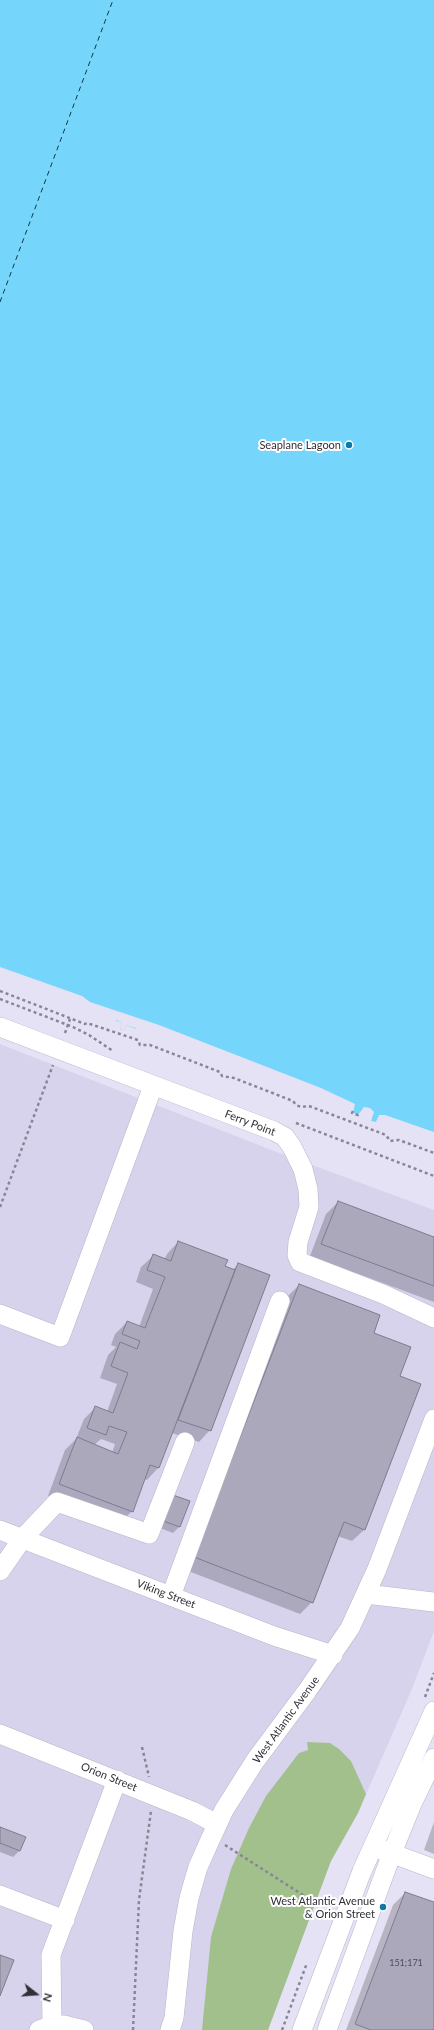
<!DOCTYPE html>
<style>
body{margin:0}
#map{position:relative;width:434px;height:2030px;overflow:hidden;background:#e6e2f6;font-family:Lato,sans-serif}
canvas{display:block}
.north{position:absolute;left:16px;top:1974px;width:40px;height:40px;-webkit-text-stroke:3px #fff;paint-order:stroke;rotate:107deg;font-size:11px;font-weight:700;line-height:16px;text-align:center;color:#312f37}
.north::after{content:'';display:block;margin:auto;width:14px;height:18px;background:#312f37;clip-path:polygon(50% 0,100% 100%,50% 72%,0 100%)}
</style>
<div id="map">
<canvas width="434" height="2030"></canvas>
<div class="north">N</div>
</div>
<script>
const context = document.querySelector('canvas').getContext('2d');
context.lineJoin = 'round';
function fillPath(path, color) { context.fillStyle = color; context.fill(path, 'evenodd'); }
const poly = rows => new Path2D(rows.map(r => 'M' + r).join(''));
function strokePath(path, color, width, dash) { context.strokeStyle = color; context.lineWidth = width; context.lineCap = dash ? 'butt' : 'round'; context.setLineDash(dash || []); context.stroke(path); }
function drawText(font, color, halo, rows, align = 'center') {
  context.font = font + ' Lato,sans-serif'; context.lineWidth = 4; context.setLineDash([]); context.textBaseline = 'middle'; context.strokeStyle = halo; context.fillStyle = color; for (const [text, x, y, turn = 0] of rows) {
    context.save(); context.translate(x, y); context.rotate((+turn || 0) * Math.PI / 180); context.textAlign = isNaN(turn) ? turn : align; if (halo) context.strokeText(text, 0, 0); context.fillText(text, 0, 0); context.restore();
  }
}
fillPath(poly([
 [0,1044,269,1149,434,1210,434,1631,412,1689,358,1813,331,1861,268,2030,0,2030]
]), '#d8d3ed');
fillPath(poly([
 [307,1742,330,1743,339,1749,351,1761,366,1794,358,1813,331,1861,268,2030,202,2030,211,1937,231,1869,249,1828,266,1796,299,1753,308,1750]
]), '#a2c08b');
fillPath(poly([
 [0,0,434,0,434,1141,377,1120,376,1123,371,1121,372,1118,352,1113,353,1111,126,1025,124,1030,120,1029,122,1023,0,976]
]), '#76d5fb');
fillPath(poly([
 [0,967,82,996,90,1002,159,1025,321,1088,355,1104,353,1113,358,1115,364,1107,370,1108,374,1112,371,1121,376,1122,379,1115,385,1115,434,1132,434,1143,379,1123,376,1124,370,1122,370,1119,352,1115,351,1113,135,1030,136,1028,126,1025,124,1030,120,1029,122,1023,116,1020,115,1022,0,978]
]), '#e6e2f6');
fillPath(poly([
 [338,1202,434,1238,434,1302,310,1256,326,1214],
 [178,1242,232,1270,239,1264,210,1430,199,1442,172,1433,158,1468,147,1480,144,1479,132,1511,120,1523,48,1496,65,1450,76,1439,84,1419,95,1408,107,1412,117,1384,100,1378,108,1355,116,1347,111,1345,115,1334,127,1322,139,1327,153,1289,136,1282,141,1267,153,1256,164,1260,167,1254],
 [101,1439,115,1444,112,1453,94,1445],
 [299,1285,372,1333,398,1377,364,1530,352,1541,337,1536,312,1602,300,1614,183,1569,287,1297],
 [188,1502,179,1527,173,1533,155,1526],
 [434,1822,434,1854,424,1850],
 [0,1828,19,1851,13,1857,0,1852],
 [405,1893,434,1903,434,2030,346,2030,393,1905]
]), '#0003');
strokePath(poly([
 [0,302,113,0]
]), '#0d3949', 1, [5, 4]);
const building = poly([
 [338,1201,434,1237,434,1286,321,1244,338,1201],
 [178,1241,228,1260,225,1266,235,1270,159,1468,150,1465,133,1512,59,1484,77,1437,118,1454,127,1432,109,1426,106,1435,87,1428,95,1406,113,1413,128,1373,111,1366,120,1342,137,1349,140,1341,122,1334,127,1321,145,1328,165,1277,147,1270,153,1254,171,1261,178,1241],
 [238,1263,270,1275,211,1431,178,1420,238,1263],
 [299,1284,380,1315,374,1333,411,1347,400,1376,421,1384,365,1530,344,1522,313,1603,194,1557,299,1284],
 [170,1494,190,1501,180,1527,160,1520,170,1494],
 [0,1827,26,1837,20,1851,0,1843,0,1827],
 [405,1892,434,1902,434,2030,371,2030,355,2024,405,1892],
 [0,1955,14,1960,0,1996,0,1955]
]);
fillPath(building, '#aca8bc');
strokePath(building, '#807c8e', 1);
const minor = poly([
 [0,1027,274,1131,285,1137,292,1147,303,1169,308,1189,309,1207,298,1242,297,1255,300,1262,383,1294,434,1318],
 [0,1314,60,1337,153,1086],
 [0,1530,274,1636,333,1655],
 [0,1571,22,1539,57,1502,149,1534,185,1442],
 [366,1594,434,1602],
 [171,1596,280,1301],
 [0,1734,192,1811,217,1824],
 [380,1849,434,1869],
 [0,1895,65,1920],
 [52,2025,51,1955,117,1780],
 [39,2030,52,2025,64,2025,84,2030],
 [170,2030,174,2018,183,1931,189,1898,198,1867,211,1838,224,1810,255,1761,307,1691,350,1628,377,1569,434,1419],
 [302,2030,362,1871,434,1711],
 [327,2030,392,1853,412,1804,434,1758]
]);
strokePath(minor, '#b8b4c8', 20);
strokePath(poly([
 [0,991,85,1024,87,1023,138,1040,140,1045,150,1045,220,1072,222,1076,234,1078,293,1101,296,1105,301,1107,309,1106,386,1135,390,1141,399,1140,434,1153],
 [0,999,73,1027,89,1035,113,1051],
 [65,1033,70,1019],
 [353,1111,352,1113,358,1115,359,1114],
 [296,1123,434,1176],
 [0,1207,53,1065],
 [425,1697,434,1673],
 [142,1747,149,1777],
 [225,1845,320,1906],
 [133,2030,139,1900,151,1811],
 [282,2030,307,1963]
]), '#898694', 2.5, [3, 3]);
strokePath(minor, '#fff', 19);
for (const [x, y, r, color] of [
 [349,445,4,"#0e79a4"],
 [383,1907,4,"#0e79a4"]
]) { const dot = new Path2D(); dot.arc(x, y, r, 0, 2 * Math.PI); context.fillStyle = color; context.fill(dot); strokePath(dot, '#fff', 1.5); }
drawText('9px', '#504d58', null, [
 ["151;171",406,1963]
]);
drawText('11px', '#312f37', '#fff', [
 ["Seaplane Lagoon",341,445],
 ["West Atlantic Avenue",375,1901],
 ["& Orion Street",375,1914]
], 'right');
drawText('11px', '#312f37', '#fff', [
 ["Ferry Point",250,1123,21],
 ["Viking Street",166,1594,21],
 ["West Atlantic Avenue",286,1720,-54],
 ["Orion Street",109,1777,22]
]);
</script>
